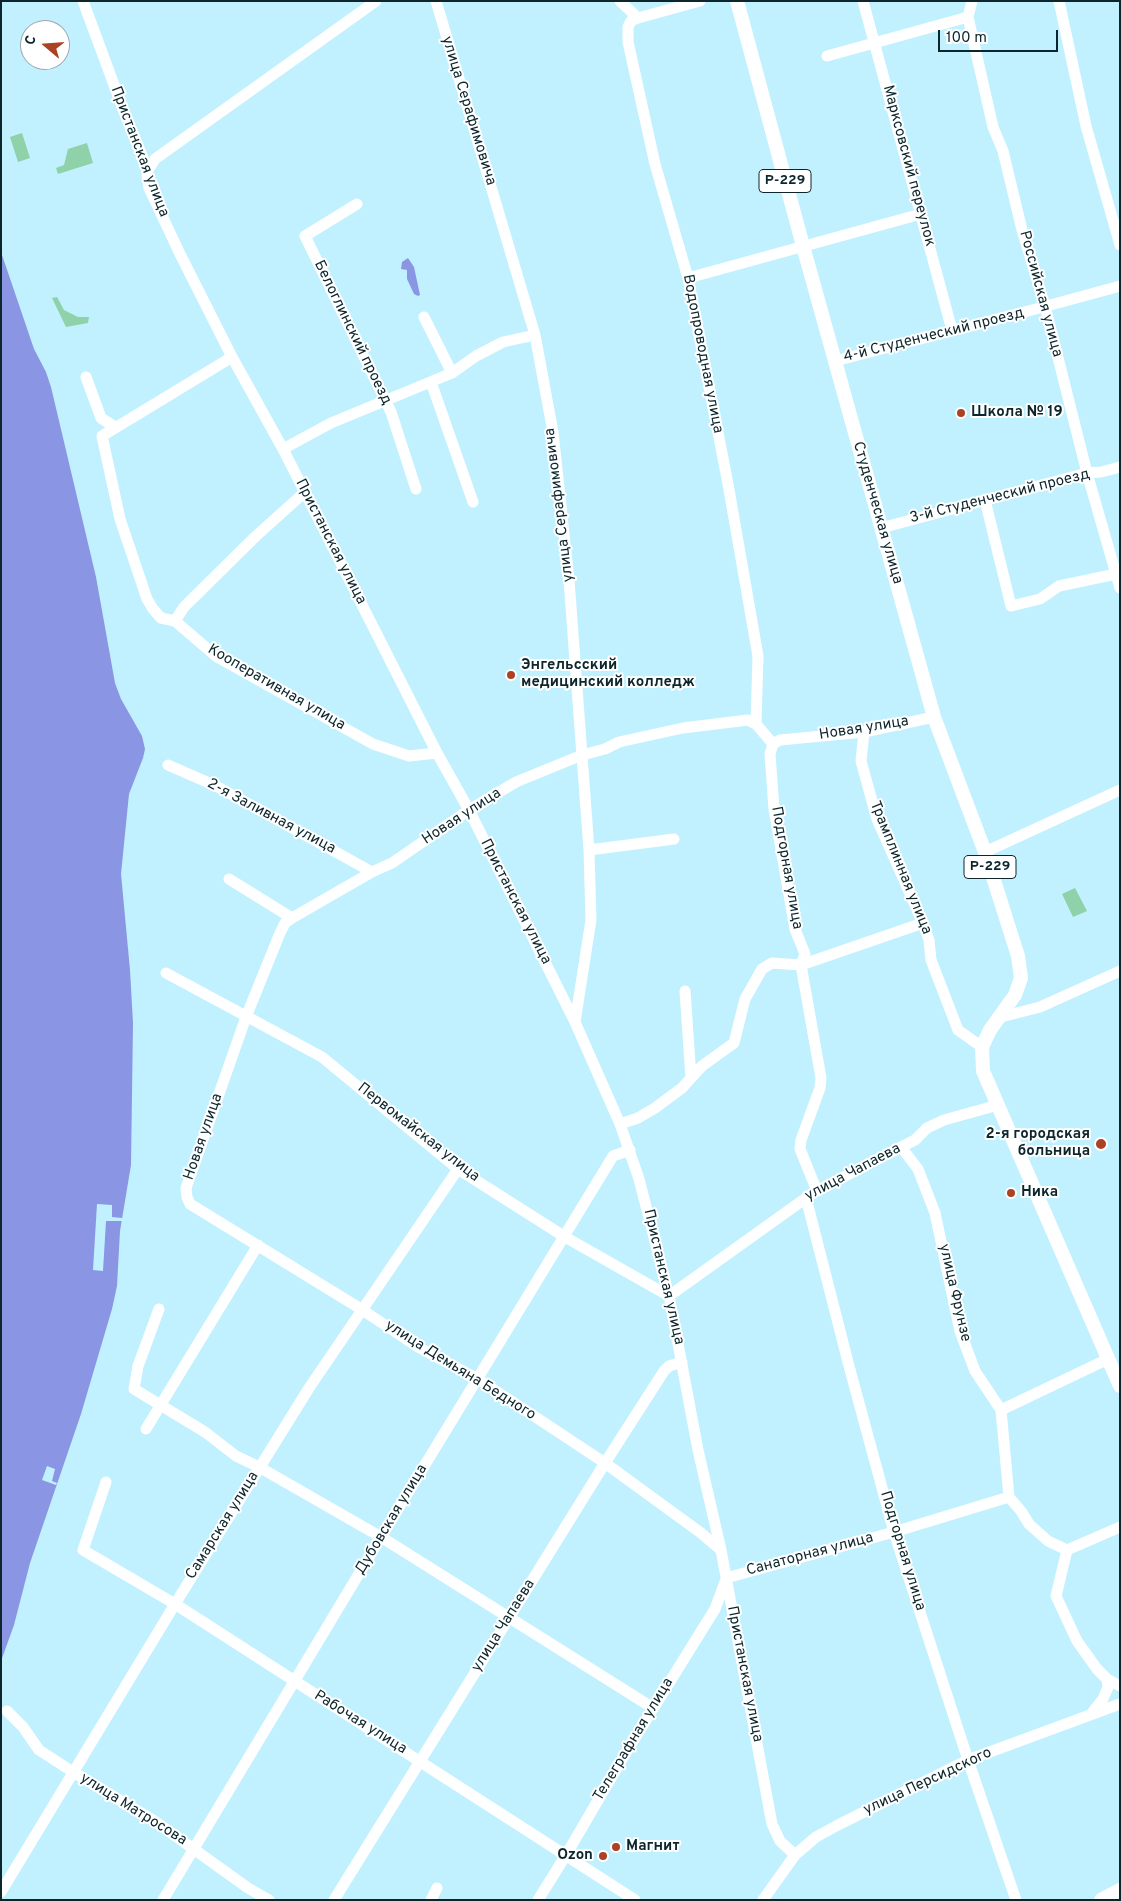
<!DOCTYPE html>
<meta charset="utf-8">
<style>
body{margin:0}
#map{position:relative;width:1121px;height:1901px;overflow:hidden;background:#c1f1ff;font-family:Overpass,sans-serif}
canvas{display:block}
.frame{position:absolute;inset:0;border:2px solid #0c262c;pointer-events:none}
.north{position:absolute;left:20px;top:20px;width:50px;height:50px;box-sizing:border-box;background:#fff;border:1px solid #9ea8ab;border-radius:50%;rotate:288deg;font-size:14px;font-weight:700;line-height:20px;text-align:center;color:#0c262c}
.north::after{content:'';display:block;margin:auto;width:18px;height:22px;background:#aa4223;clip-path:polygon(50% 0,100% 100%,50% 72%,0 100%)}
.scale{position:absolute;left:938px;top:30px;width:120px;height:22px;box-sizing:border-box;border:2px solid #0c262c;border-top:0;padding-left:6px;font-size:15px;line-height:18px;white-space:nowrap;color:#0c262c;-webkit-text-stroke:4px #fff;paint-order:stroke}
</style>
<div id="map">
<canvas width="1121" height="1901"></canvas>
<div class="frame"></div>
<div class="north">С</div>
<div class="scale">100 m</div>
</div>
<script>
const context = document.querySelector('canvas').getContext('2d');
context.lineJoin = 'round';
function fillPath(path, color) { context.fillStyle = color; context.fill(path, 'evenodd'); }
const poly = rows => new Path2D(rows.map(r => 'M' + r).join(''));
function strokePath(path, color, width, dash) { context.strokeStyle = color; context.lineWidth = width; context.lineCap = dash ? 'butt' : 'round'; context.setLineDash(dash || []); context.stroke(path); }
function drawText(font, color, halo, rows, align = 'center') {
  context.font = font + ' Overpass,sans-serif'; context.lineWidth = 4; context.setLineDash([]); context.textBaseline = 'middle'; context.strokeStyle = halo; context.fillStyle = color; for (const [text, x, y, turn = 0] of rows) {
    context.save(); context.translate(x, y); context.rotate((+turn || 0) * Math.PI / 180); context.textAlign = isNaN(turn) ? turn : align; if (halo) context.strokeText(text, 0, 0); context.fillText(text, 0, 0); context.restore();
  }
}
fillPath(poly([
 [22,133,30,158,18,162,10,137],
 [87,143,93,163,58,174,56,168,64,165,68,149],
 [57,297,64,310,78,317,89,317,88,323,66,327,52,298],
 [1075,888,1087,911,1073,917,1062,894]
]), '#8fd1a8');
fillPath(poly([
 [1,252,34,349,46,372,51,387,96,577,115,683,121,699,142,736,145,749,143,758,129,794,121,874,130,970,133,1023,131,1165,120,1231,117,1286,112,1309,81,1414,30,1563,14,1625,1,1661],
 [408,258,414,267,420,295,418,296,414,294,407,279,407,270,401,269,402,262]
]), '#8a95e4');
fillPath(poly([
 [97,1204,112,1205,112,1217,122,1218,122,1221,106,1221,103,1271,93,1270],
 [47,1466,55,1469,52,1481,57,1483,56,1485,42,1480]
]), '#c1f1ff');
strokePath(poly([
 [83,1,124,112,148,170,147,175,149,188,180,254,232,357,283,449,437,753,469,810,575,1022,620,1124,639,1179,669,1296,698,1450,721,1550,772,1824,780,1841,795,1855],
 [436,1,535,335,553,432,569,580,589,850,591,920,575,1022],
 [620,1,638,18,631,21,628,27,628,42,655,164,688,278,728,484,758,656,756,724],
 [863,1,952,330],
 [972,1,968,17,993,127,1003,151,1022,230,1045,306,1087,473,1120,588],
 [1059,1,1086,126,1120,245],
 [638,18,700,1],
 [827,56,968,17],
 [148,170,155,159,162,154,376,1],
 [357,204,305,236,391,412,416,489],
 [688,278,921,214],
 [424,317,452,373],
 [232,357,102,436,120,519,147,599,153,609,161,618,175,621,217,657,373,744,409,756,437,753],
 [835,361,1032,310,1120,286],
 [86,377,101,418,115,427],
 [431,382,473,502],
 [283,449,331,423,452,373,476,356,503,342,535,335],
 [985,500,1011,606,1040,599,1059,586,1116,574],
 [881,528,1087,473,1101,472,1120,467],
 [175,621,184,607,256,536,305,492],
 [864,732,861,761,877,819,923,923,929,940,931,960,958,1030,982,1047],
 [773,744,770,754,774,809,795,929,805,954,801,965,821,1078,820,1088,801,1140,800,1149,817,1191],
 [168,765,216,786,372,872],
 [589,850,674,839],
 [985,852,1120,790],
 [229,879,292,918],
 [166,973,322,1057,458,1169,565,1237,669,1296,813,1193,901,1147,915,1140,927,1128,944,1120,998,1105],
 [685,991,691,1078],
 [1001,1017,1040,1007,1120,971],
 [620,1124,638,1118,655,1108,682,1088,702,1066,734,1043,745,999,762,969,772,963,801,965,923,923],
 [901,1147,918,1169,935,1213,960,1331,975,1371,1001,1410,1009,1497,1021,1511,1029,1524,1048,1541,1067,1550,1056,1596,1077,1641,1097,1669,1107,1679,1120,1686],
 [806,1198,849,1366,894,1532,968,1760,1016,1900],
 [159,1309,138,1366,134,1389,205,1432,236,1456,259,1467,381,1537,653,1708],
 [1001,1410,1108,1359],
 [146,1429,258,1245],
 [106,1482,83,1550,175,1604,635,1900],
 [721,1550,701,1533,605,1463,478,1379,418,1347,361,1309,190,1204,187,1197,186,1188,246,1017,280,933,285,923,292,918,372,872,392,863,469,810,516,782,582,755,605,749,619,742,683,728,748,720,756,724,773,744,780,740,864,732,934,717],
 [1067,1550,1120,1527],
 [726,1578,894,1532,1009,1497],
 [7,1711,23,1727,39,1750,73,1772,156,1822,248,1888,269,1900],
 [1092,1713,1103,1699,1108,1687,1107,1679],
 [1,1892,175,1604,309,1388,458,1169],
 [163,1900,381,1537,613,1156,630,1150],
 [334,1900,605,1463,664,1371,669,1366,682,1362],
 [431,1900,437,1888],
 [538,1900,566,1855,628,1749,715,1609,725,1582],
 [763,1900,795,1855,816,1837,838,1825,968,1760,1120,1704]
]), '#fff', 11);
strokePath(poly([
 [737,1,803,246,934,717,985,852,1018,956,1021,978,1015,995,990,1030,982,1047,983,1071,1120,1386],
 [1101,1900,1120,1890]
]), '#fff', 14);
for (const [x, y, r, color] of [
 [961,413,5,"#aa4223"],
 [511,675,5,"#aa4223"],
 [1101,1144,6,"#aa4223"],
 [1011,1193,5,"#aa4223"],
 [616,1847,5,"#aa4223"],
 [603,1856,5,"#aa4223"]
]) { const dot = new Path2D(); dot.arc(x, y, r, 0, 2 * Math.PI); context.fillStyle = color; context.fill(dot); strokePath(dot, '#fff', 2); }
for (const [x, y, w] of [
 [785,181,52],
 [990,867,52]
]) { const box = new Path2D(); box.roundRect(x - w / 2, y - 11.5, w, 23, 4); context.fillStyle = '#fff'; context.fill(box); strokePath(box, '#0c262c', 1); }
drawText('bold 14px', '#0c262c', null, [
 ["Р-229",785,181],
 ["Р-229",990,867]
]);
drawText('15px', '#0c262c', '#fff', [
 ["улица Серафимовича",468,111,73],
 ["Пристанская улица",139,152,69],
 ["Марксовский переулок",908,166,75],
 ["Российская улица",1040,294,75],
 ["Белоглинский проезд",352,333,64],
 ["4-й Студенческий проезд",934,336,-14],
 ["Водопроводная улица",702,354,79],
 ["3-й Студенческий проезд",1000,497,-14],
 ["улица Серафимовича",560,505,-97],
 ["Студенческая улица",877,513,74],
 ["Пристанская улица",330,542,63],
 ["Кооперативная улица",276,688,30],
 ["Новая улица",864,729,-9],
 ["2-я Заливная улица",271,817,28],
 ["Новая улица",462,817,-33],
 ["Подгорная улица",786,868,80],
 ["Трамплинная улица",900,868,68],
 ["Пристанская улица",515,902,63],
 ["Первомайская улица",418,1133,38],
 ["Новая улица",204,1137,-71],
 ["улица Чапаева",853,1173,-28],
 ["Пристанская улица",663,1277,77],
 ["улица Фрунзе",954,1293,77],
 ["улица Демьяна Бедного",460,1371,32],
 ["Дубовская улица",392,1520,-59],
 ["Самарская улица",223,1526,-58],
 ["Подгорная улица",902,1551,73],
 ["Санаторная улица",810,1555,-15],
 ["улица Чапаева",504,1626,-58],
 ["Пристанская улица",744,1674,79],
 ["Рабочая улица",360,1723,32],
 ["Телеграфная улица",634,1740,-59],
 ["улица Персидского",928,1782,-25],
 ["улица Матросова",133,1810,32]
]);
drawText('bold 15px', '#0c262c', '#fff', [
 ["Школа № 19",971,413],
 ["Энгельсский",521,666],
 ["медицинский колледж",521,683],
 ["2-я городская",1090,1135,"right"],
 ["больница",1090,1152,"right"],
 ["Ника",1021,1193],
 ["Магнит",626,1847],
 ["Ozon",593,1856,"right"]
], 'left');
</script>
